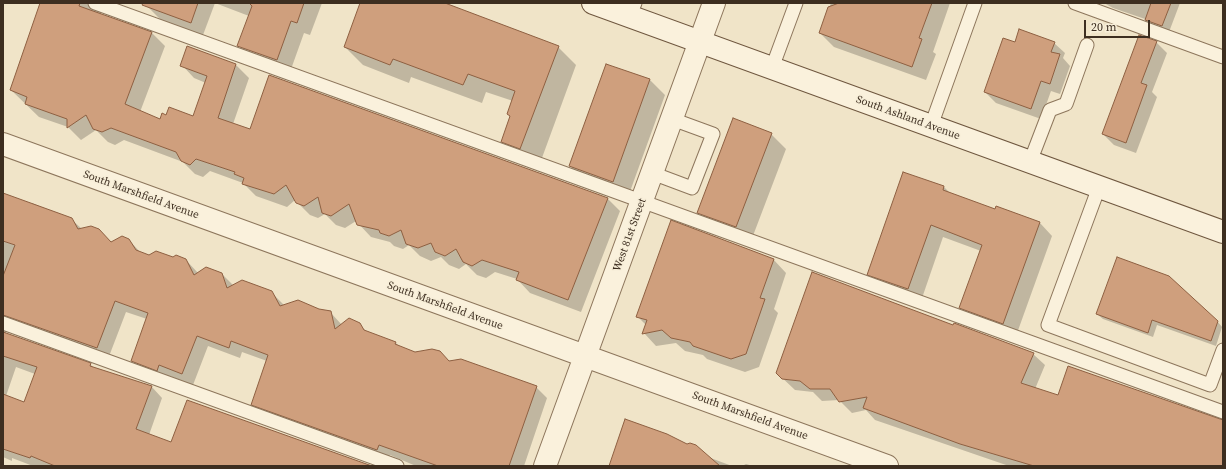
<!DOCTYPE html>
<style>
body{margin:0}
#map{position:relative;width:1226px;height:469px;overflow:hidden;background:#f0e4c8;font-family:"Source Serif 4",serif}
canvas{display:block}
.frame{position:absolute;inset:0;border:4px solid #3d2e20;pointer-events:none}
.scale{position:absolute;left:1084px;top:20px;width:66px;height:18px;box-sizing:border-box;border:2px solid #3d2e20;border-top:0;padding-left:5px;font-size:12px;line-height:14px;white-space:nowrap;color:#3d2e20;-webkit-text-stroke:3px #f7eed8;paint-order:stroke}
</style>
<div id="map">
<canvas width="1226" height="469"></canvas>
<div class="frame"></div>
<div class="scale">20 m</div>
</div>
<script>
const context = document.querySelector('canvas').getContext('2d');
context.lineJoin = 'round';
function fillPath(path, color) { context.fillStyle = color; context.fill(path, 'evenodd'); }
const poly = rows => new Path2D(rows.map(r => 'M' + r).join(''));
function strokePath(path, color, width, dash) { context.strokeStyle = color; context.lineWidth = width; context.lineCap = dash ? 'butt' : 'round'; context.setLineDash(dash || []); context.stroke(path); }
function drawText(font, color, halo, rows, align = 'center') {
  context.font = font + ' "Source Serif 4",serif'; context.lineWidth = 3; context.setLineDash([]); context.textBaseline = 'middle'; context.strokeStyle = halo; context.fillStyle = color; for (const [text, x, y, turn = 0] of rows) {
    context.save(); context.translate(x, y); context.rotate((+turn || 0) * Math.PI / 180); context.textAlign = isNaN(turn) ? turn : align; if (halo) context.strokeText(text, 0, 0); context.fillText(text, 0, 0); context.restore();
  }
}
fillPath(poly([
 [41,3,105,3,100,15,152,33,165,46,140,112,160,120,194,117,206,83,194,78,182,65,188,48,236,65,249,78,233,124,251,130,607,198,620,211,581,312,530,293,517,279,495,272,486,278,477,275,466,264,459,269,449,265,441,257,431,261,420,256,409,245,403,249,394,246,390,242,371,237,356,221,345,228,336,225,325,214,318,218,310,215,295,200,287,207,256,196,243,183,210,171,203,177,195,174,183,162,124,140,115,145,108,142,96,130,81,140,68,127,39,117,11,90],
 [150,3,322,3,310,35,304,33,290,72,251,58,238,45,249,16,215,3,203,35,161,20,148,7],
 [361,3,442,3,558,47,576,65,539,166,520,160,502,141,511,117,508,114,513,101,486,92,482,103,411,77,409,83,363,65,345,47],
 [831,3,950,3,933,52,936,54,926,80,834,47,820,33],
 [1104,3,1180,3,1169,32,1152,26,1145,19,1113,8],
 [1156,42,1167,53,1152,92,1157,97,1136,153,1114,145,1103,134],
 [1015,43,1054,43,1065,53,1063,58,1070,66,1060,94,1051,91,1041,119,996,103,985,92],
 [607,65,650,80,665,95,628,197,585,181,570,166],
 [771,134,786,149,751,241,713,227,698,212],
 [904,173,944,187,950,193,996,210,1040,223,1052,236,1016,336,973,320,960,308,981,251,943,237,921,301,881,287,869,274],
 [3,199,31,205,32,203,71,219,82,229,111,242,128,239,141,253,149,256,185,259,198,273,222,274,234,286,271,292,284,305,330,312,342,325,359,324,368,333,395,342,400,347,415,353,536,387,547,398,524,466,416,466,390,455,388,461,264,416,253,404,267,361,242,352,240,358,208,346,193,385,170,376,168,381,143,372,132,361,147,319,126,312,108,359,9,327,6,332,6,334,90,364,95,369,151,386,162,398,149,435,171,443,371,466,33,466,12,458,12,461,3,457],
 [16,367,35,374,25,403,6,396],
 [773,259,786,273,774,309,778,313,759,367,745,372,707,359,703,355,685,351,676,343,656,346,644,333,646,325,638,317],
 [1097,314,1217,321,1222,327,1216,346,1157,325,1153,337,1103,319],
 [954,326,1033,354,1045,365,1035,389,1059,396,1223,422,1223,466,1009,466,875,420,866,410,852,413,839,400,822,401,813,392,795,390,777,373],
 [708,457,732,466,610,466],
 [746,464,753,466,742,466]
]), '#0003');
const building = poly([
 [40,3,80,3,79,6,152,32,125,104,160,119,162,113,166,115,169,107,193,116,207,76,180,66,187,46,236,64,218,118,250,129,269,75,608,198,568,300,516,280,519,272,482,260,472,266,463,262,456,249,445,256,435,252,431,243,418,248,406,244,401,230,389,236,380,233,379,230,357,225,349,204,331,216,322,213,318,197,304,206,296,203,286,185,274,194,242,184,244,178,234,174,235,172,196,159,190,165,181,161,176,152,111,128,102,132,93,129,86,115,67,128,67,119,25,104,27,97,10,90,40,3],
 [143,3,198,3,191,23,142,5,143,3],
 [249,3,304,3,297,23,291,21,277,60,237,46,252,6,249,3],
 [360,3,445,3,559,46,520,149,501,142,510,116,507,114,515,91,468,74,463,85,393,59,390,65,344,47,360,3],
 [839,3,932,3,919,38,922,39,912,67,819,33,828,7,839,3],
 [1151,3,1171,3,1162,26,1145,20,1151,3],
 [1019,29,1055,42,1051,52,1060,54,1050,84,1041,81,1031,109,984,92,1003,38,1015,42,1019,29],
 [1139,35,1157,41,1141,83,1147,85,1126,143,1102,134,1139,35],
 [606,64,650,79,613,182,569,166,606,64],
 [733,118,772,133,736,227,697,213,733,118],
 [903,172,944,186,943,190,995,209,996,206,1040,222,1003,324,959,308,982,245,931,225,908,289,867,275,903,172],
 [3,193,72,218,78,229,91,226,99,229,111,242,122,236,129,239,136,250,149,255,156,251,173,257,176,255,186,259,194,275,206,267,222,273,227,288,242,280,272,291,280,306,298,300,319,309,331,311,335,329,349,318,360,323,364,330,396,342,395,344,415,352,432,349,440,351,449,361,461,359,537,386,509,466,438,466,379,445,377,450,251,405,268,355,231,341,229,348,197,336,182,374,159,365,157,371,131,361,148,313,115,301,97,348,3,315,3,276,15,245,3,241,3,193],
 [671,220,774,259,760,298,765,299,746,354,731,359,693,346,690,342,671,338,662,330,642,334,647,320,636,317,671,220],
 [1117,257,1169,276,1218,321,1211,341,1152,320,1148,333,1096,314,1117,257],
 [812,272,953,325,954,323,1034,353,1021,383,1058,395,1068,366,1223,420,1223,466,1034,466,960,444,863,408,867,397,839,402,830,389,810,389,800,381,782,379,776,373,812,272],
 [3,332,91,363,90,366,152,386,136,429,171,442,187,400,372,466,55,466,31,456,30,458,3,449,3,394,24,402,37,367,3,356,3,332],
 [625,419,667,434,687,444,690,443,696,445,720,466,609,466,625,419]
]);
fillPath(building, '#cf9f7d');
strokePath(building, '#8d5f41', 1);
const service = poly([
 [95,3,1223,412],
 [1075,3,1223,57],
 [630,16,635,3],
 [772,68,796,3],
 [931,126,975,3],
 [1030,162,1050,110,1066,104,1087,45],
 [652,173,692,188,713,134,672,119],
 [1099,187,1048,325,1210,385,1223,350],
 [3,323,397,466]
]);
const minor = poly([
 [3,144,887,466],
 [545,466,714,3]
]);
const secondary = poly([
 [593,3,1223,232]
]);
strokePath(service, '#8d765c', 15);
strokePath(minor, '#8d765c', 24);
strokePath(secondary, '#6f573f', 24);
strokePath(service, '#faf1dc', 13);
strokePath(minor, '#faf1dc', 22);
strokePath(secondary, '#faf1dc', 22);
drawText('11px', '#3d2e20', '#f7eed8', [
 ["South Ashland Avenue",908,118,20],
 ["South Marshfield Avenue",141,195,20],
 ["West 81st Street",630,235,-70],
 ["South Marshfield Avenue",445,306,20],
 ["South Marshfield Avenue",750,416,20]
]);
</script>
